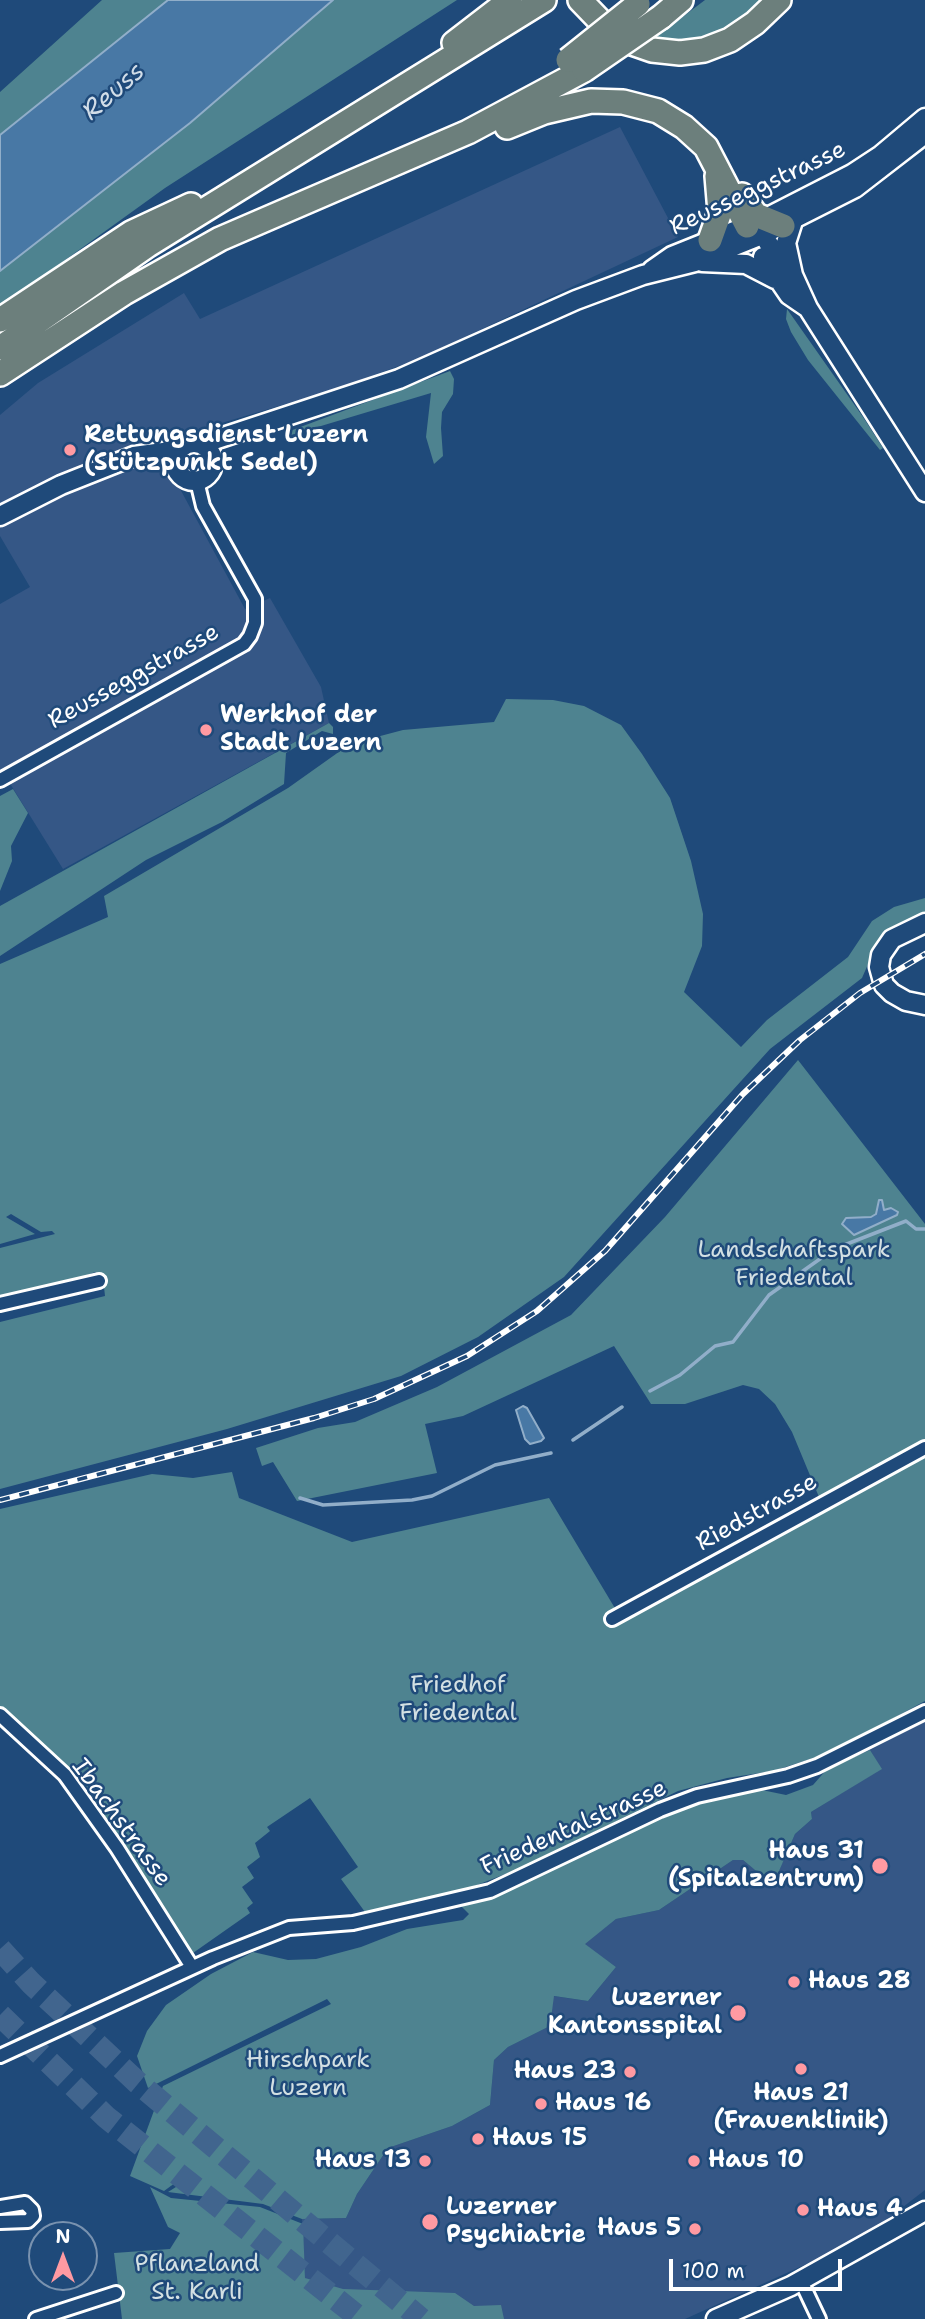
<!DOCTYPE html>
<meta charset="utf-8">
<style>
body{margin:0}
#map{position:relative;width:925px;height:2319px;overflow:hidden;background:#1f4a7a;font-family:"Shantell Sans",sans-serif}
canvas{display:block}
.north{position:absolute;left:28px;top:2221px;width:70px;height:70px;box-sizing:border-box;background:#1f4a7a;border:2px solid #7992af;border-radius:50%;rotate:0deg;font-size:19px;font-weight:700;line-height:28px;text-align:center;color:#fff}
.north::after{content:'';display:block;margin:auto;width:24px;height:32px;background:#ff9aa2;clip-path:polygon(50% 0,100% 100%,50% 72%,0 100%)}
.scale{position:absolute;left:669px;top:2259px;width:173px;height:32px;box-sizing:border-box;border:4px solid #fff;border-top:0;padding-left:9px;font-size:21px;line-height:24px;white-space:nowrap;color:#fff;-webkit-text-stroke:5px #1f4a7a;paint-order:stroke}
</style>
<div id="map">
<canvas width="925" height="2319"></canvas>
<div class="north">N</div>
<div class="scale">100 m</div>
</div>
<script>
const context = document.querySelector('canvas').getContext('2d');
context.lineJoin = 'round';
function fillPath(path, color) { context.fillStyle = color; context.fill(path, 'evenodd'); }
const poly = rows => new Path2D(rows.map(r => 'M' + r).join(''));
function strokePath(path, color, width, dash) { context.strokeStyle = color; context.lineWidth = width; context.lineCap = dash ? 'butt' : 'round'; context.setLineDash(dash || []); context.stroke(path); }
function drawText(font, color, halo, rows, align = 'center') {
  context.font = font + ' "Shantell Sans",sans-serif'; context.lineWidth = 5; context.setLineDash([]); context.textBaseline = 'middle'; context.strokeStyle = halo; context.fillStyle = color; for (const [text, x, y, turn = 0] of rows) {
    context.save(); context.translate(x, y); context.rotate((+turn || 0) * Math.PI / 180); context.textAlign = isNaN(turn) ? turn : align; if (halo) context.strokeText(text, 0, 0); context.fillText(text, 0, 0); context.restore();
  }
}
fillPath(poly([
 [620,127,678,237,418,359,333,390,144,446,154,470,166,474,179,487,245,609,270,598,321,687,329,723,63,869,6,777,0,780,0,604,30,587,0,536,0,415,38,383,184,293,200,319],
 [925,1721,925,2190,872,2231,833,2252,685,2319,369,2319,305,2278,302,2219,346,2218,357,2194,388,2148,452,2126,490,2105,494,2060,508,2047,550,2026,553,1996,588,2001,616,1967,584,1944,616,1919,659,1910,733,1860,743,1860,773,1884,795,1834,812,1819,811,1812,881,1769,870,1750]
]), '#355786');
fillPath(poly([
 [102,0,168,0,0,135,0,92],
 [333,0,457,0,165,188,0,307,0,271,190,123],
 [705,0,764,0,736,25,714,36,684,42,652,40],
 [787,309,863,417,883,448,880,450,808,360,791,332,786,319],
 [450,371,454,379,453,394,442,412,441,428,443,456,434,464,426,437,431,393,291,435,287,432],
 [506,699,553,700,584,706,621,725,642,754,670,798,691,861,703,914,702,946,684,992,741,1047,767,1020,848,957,872,921,894,907,925,898,925,912,892,927,872,955,862,978,770,1049,564,1277,478,1337,401,1376,227,1429,0,1489,0,1322,105,1296,103,1278,95,1272,72,1281,0,1300,0,1248,55,1234,52,1231,41,1232,11,1214,6,1217,35,1234,0,1244,0,964,108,917,104,896,288,788,350,744,403,730,494,722],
 [329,723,333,727,333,734,322,731,286,753,284,784,222,822,146,860,0,956,0,906],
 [13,789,28,813,11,846,12,861,0,891,0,796],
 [798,1060,925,1224,925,1441,819,1497,792,1432,775,1404,759,1389,743,1385,685,1404,651,1404,614,1346,463,1416,425,1424,437,1473,297,1501,273,1462,262,1466,256,1448,318,1428,355,1422,437,1387,571,1315,665,1217],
 [925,1456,925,1701,829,1753,773,1771,727,1778,678,1791,518,1869,472,1887,365,1912,341,1879,358,1867,310,1798,267,1827,270,1831,255,1843,260,1857,247,1867,254,1878,242,1887,253,1903,247,1908,250,1913,193,1953,159,1905,82,1779,0,1710,0,1509,152,1474,193,1478,232,1472,239,1498,352,1542,549,1498,622,1620],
 [870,1750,882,1769,811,1812,812,1819,795,1834,773,1885,743,1860,733,1860,659,1910,616,1919,585,1944,616,1967,588,2001,554,1996,550,2026,508,2047,494,2060,490,2105,452,2126,388,2148,357,2194,346,2218,302,2219,263,2204,168,2192,195,2175,190,2172,164,2191,130,2176,163,2086,331,2004,327,1999,148,2088,137,2056,147,2031,166,2005,211,1974,253,1952,288,1960,316,1959,361,1947,407,1929,463,1920,469,1914,461,1906,499,1895,659,1818,694,1803,757,1789,786,1795,813,1785,827,1769],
 [150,2187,171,2198,260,2207,303,2224,305,2278,343,2289,455,2293,474,2306,501,2305,504,2319,122,2319,114,2253,170,2249,180,2233,168,2227]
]), '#4e8390');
const water = poly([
 [168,0,333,0,190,123,0,271,0,135,168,0],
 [879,1200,882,1200,884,1210,891,1208,898,1212,897,1215,854,1235,842,1224,846,1218,871,1217,876,1214,879,1200],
 [523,1406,527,1408,544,1438,541,1441,530,1444,525,1439,516,1410,523,1406]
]);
fillPath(water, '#4878a5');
strokePath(water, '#91aec9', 2);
strokePath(poly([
 [650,1391,680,1375,715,1346,733,1342,769,1295,834,1249,906,1221,916,1229,925,1229],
 [573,1440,622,1407],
 [300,1498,323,1505,412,1500,432,1496,495,1465,551,1453]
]), '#91aec9', 3.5);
strokePath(poly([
 [0,1949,31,1983,138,2083,421,2319],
 [0,2015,106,2117,361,2319]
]), '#41658e', 23, [23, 11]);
const minor = poly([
 [0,780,244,644,250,636,255,623,255,599,203,506,197,481],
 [0,1304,99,1281],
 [612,1619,925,1448],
 [0,1715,65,1775,117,1848,192,1967],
 [0,2056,213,1958,289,1928,353,1923,490,1891,660,1810,697,1796,788,1776,817,1766,925,1712],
 [0,2207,25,2203,32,2210,33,2216,28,2221,0,2222],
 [801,2281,819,2319],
 [36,2319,116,2293]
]);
const secondary = poly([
 [753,229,766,239,779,262,793,275,808,308,925,492],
 [763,257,789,295,808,308],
 [702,262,746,264,775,279],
 [652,270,672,256,764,219,852,174,881,155,925,118],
 [793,275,786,243,793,221],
 '175 462a19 19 0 1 1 38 0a19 19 0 1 1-38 0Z',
 [202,444,399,379,576,300,643,275,695,262,762,235,855,188,925,134],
 [0,516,61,485,134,456,178,450],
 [925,923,892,939,881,955,879,967,884,985,892,993,906,1001,925,1005],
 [716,2319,791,2286,925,2211]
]);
const motorway = poly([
 [580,0,606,27,629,42,652,50,680,53,704,50,730,40,755,23,779,0],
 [661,17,681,0],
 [454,43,510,0],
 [507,127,544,112,591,101,623,102,658,111,684,127,706,147,747,226],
 [742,195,756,215,783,226],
 [710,240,720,212,717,176],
 [0,320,131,233,191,205],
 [0,348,148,245,544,0],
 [0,374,124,293,220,239,468,132,584,70]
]);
strokePath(minor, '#fff', 18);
strokePath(secondary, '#fff', 23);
strokePath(motorway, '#fff', 28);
strokePath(minor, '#1f4a7a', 12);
strokePath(secondary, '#1f4a7a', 18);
strokePath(motorway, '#6c7f7c', 23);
const rail = poly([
 [0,1500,314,1418,374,1399,467,1356,537,1311,605,1251,743,1094,800,1040,860,993,925,954]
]);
strokePath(rail, '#fff', 6);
strokePath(rail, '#1f4a7a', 3.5, [10]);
const motorwayBridge = poly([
 [568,60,638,4],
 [584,70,661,17]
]);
strokePath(motorwayBridge, '#fff', 28, []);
strokePath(motorwayBridge, '#6c7f7c', 23);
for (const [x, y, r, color] of [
 [70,450,7,"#ff9aa2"],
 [206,730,7,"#ff9aa2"],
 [880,1866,9,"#ff9aa2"],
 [794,1982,7,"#ff9aa2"],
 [738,2013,9,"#ff9aa2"],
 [801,2069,7,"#ff9aa2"],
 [630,2072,7,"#ff9aa2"],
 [541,2104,7,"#ff9aa2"],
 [478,2139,7,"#ff9aa2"],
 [425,2161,7,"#ff9aa2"],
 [694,2161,7,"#ff9aa2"],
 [803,2210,7,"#ff9aa2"],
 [430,2222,9,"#ff9aa2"],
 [695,2229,7,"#ff9aa2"]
]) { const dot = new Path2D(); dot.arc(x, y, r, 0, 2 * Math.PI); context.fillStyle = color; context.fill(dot); strokePath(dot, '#1f4a7a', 2.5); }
drawText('24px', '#fff', '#1f4a7a', [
 ["Reusseggstrasse",758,189,-25],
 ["Reusseggstrasse",134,677,-29],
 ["Riedstrasse",757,1513,-29],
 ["Ibachstrasse",121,1823,54],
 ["Friedentalstrasse",574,1828,-24]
]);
drawText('bold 24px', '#fff', '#1f4a7a', [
 ["Rettungsdienst Luzern",84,436],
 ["(Stützpunkt Sedel)",84,464],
 ["Werkhof der",220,716],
 ["Stadt Luzern",220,744],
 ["Haus 31",864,1852,"right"],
 ["(Spitalzentrum)",864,1880,"right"],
 ["Haus 28",808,1982],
 ["Luzerner",722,1999,"right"],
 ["Kantonsspital",722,2027,"right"],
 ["Haus 23",616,2072,"right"],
 ["Haus 21",801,2094,"center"],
 ["(Frauenklinik)",801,2122,"center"],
 ["Haus 16",555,2104],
 ["Haus 15",492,2139],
 ["Haus 13",411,2161,"right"],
 ["Haus 10",708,2161],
 ["Luzerner",446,2208],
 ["Psychiatrie",446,2236],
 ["Haus 4",817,2210],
 ["Haus 5",681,2229,"right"]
], 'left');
drawText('24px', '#d3e0e3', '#1f4a7a', [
 ["Landschaftspark",794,1251],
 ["Friedental",794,1279],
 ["Friedhof",458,1686],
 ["Friedental",458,1714],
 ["Hirschpark",308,2061],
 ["Luzern",308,2089],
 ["Pflanzland",197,2265],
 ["St. Karli",197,2293]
]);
drawText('italic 26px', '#d1dde8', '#1f4a7a', [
 ["Reuss",114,92,-41]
]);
</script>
